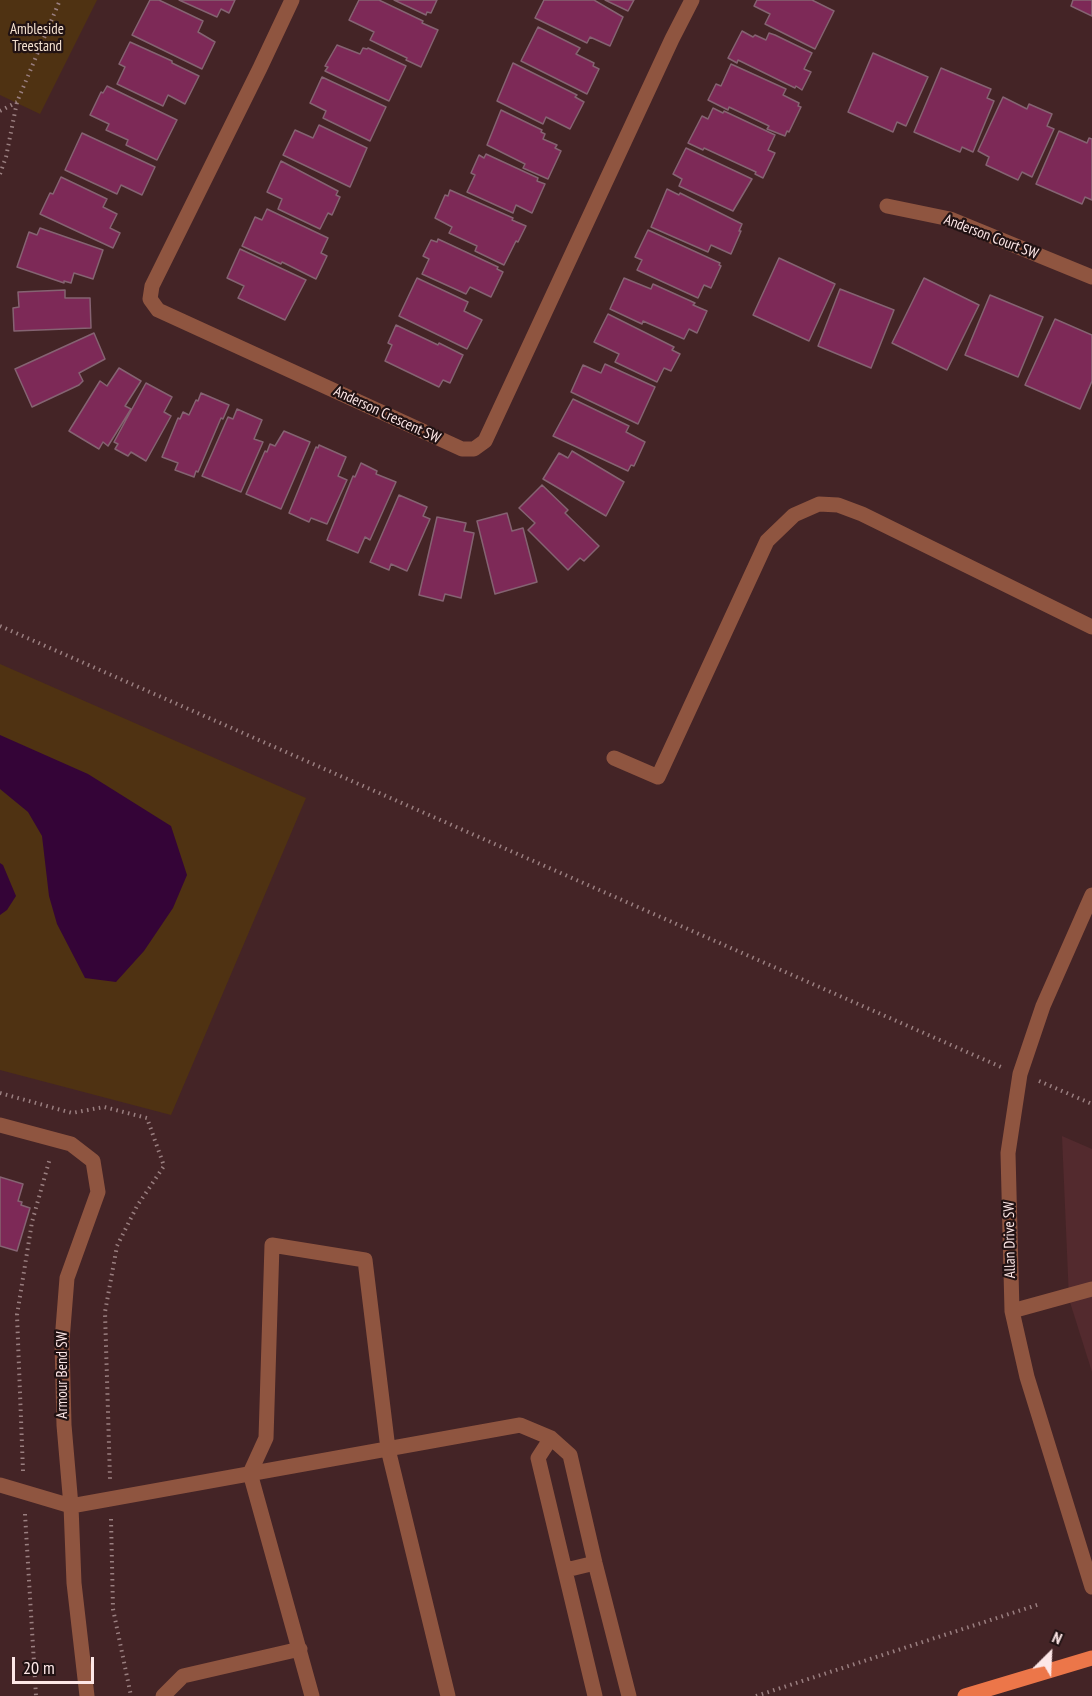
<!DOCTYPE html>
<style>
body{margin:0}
#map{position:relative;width:1092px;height:1696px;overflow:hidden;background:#442426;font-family:"PT Sans Narrow",sans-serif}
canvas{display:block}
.north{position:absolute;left:1020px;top:1624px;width:60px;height:60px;-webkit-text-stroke:4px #211213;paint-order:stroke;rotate:24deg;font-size:16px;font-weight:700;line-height:24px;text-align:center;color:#fde7e7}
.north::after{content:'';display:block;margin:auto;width:21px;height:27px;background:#fde7e7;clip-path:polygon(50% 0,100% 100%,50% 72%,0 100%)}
.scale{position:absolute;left:12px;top:1657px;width:82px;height:27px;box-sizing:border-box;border:3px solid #fde7e7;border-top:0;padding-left:8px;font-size:18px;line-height:21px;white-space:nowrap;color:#fde7e7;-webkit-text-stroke:4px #211213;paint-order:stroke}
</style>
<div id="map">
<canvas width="1092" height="1696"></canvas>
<div class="north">N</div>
<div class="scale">20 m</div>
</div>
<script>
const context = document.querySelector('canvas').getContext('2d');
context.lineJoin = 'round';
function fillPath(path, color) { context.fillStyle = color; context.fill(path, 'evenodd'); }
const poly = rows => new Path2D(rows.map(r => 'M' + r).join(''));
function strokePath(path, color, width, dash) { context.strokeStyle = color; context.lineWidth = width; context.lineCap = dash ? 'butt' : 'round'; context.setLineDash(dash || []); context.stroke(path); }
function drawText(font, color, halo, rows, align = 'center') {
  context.font = font + ' "PT Sans Narrow",sans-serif'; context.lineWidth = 4.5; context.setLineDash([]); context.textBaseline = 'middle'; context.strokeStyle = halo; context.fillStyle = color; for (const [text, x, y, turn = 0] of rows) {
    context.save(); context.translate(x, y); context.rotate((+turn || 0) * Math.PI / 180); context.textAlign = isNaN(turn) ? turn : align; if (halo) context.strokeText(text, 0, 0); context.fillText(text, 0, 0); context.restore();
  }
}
fillPath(poly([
 [1062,1136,1092,1149,1092,1372,1069,1299]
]), '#532a2e');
fillPath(poly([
 [0,0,97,0,40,114,0,95],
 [0,664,306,798,171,1115,0,1070]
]), '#4f3212');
fillPath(poly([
 [0,735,88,774,171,826,187,875,173,908,144,951,116,982,85,978,57,924,49,896,42,836,28,812,0,789],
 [0,863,3,865,16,896,7,910,0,915]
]), '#340437');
const building = poly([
 [150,0,159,0,203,21,198,32,215,42,202,69,132,35,150,0],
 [179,0,235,0,229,13,221,9,217,17,179,0],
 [359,0,379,0,423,21,422,23,438,30,421,67,406,60,407,58,370,40,374,32,349,20,359,0],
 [394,0,437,0,431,13,427,12,426,15,394,0],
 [544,0,594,0,623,17,610,46,590,37,587,43,535,18,544,0],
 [605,0,634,0,628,11,605,0],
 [757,0,812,0,834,11,815,49,765,24,770,14,754,6,757,0],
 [1073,0,1092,0,1092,16,1071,6,1073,0],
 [538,27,580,48,576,54,594,63,593,66,599,69,587,94,521,61,538,27],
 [742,31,753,37,755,35,766,40,769,33,775,35,812,53,804,69,811,72,802,90,796,86,795,88,738,60,737,63,728,58,742,31],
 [130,42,172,61,172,63,199,76,185,104,168,95,163,106,117,84,125,67,119,64,130,42],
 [337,45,360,54,363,48,367,49,368,48,406,66,389,101,325,71,328,67,325,66,337,45],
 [873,53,928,77,906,126,897,122,893,132,848,112,873,53],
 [513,63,577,95,575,97,584,102,570,129,546,117,543,124,497,101,513,63],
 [731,64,786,89,783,95,799,103,798,106,801,107,789,132,787,131,785,136,767,129,769,126,729,107,728,110,708,100,716,84,721,86,731,64],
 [941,68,991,89,987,98,994,101,973,152,962,147,960,152,914,132,941,68],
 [322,77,386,107,370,141,323,118,326,111,310,103,322,77],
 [107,86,177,120,157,160,126,145,128,140,106,130,109,124,90,115,101,92,103,93,107,86],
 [1003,97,1027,109,1029,104,1052,114,1047,126,1054,129,1032,177,1022,172,1018,180,986,165,989,157,978,151,1003,97],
 [713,108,723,113,724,111,775,135,768,150,775,153,763,178,755,174,756,172,704,148,703,150,688,143,702,116,708,119,713,108],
 [501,110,542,130,541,132,545,134,543,139,557,145,555,148,561,151,548,179,523,168,525,164,487,145,501,110],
 [319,125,367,148,350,187,283,155,295,130,313,138,319,125],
 [1059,131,1087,143,1089,138,1092,139,1092,200,1085,197,1082,204,1036,184,1059,131],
 [82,133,155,167,142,195,121,185,117,194,65,170,82,133],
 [686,148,752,179,733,211,679,186,682,179,673,174,686,148],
 [486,154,538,178,537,181,545,184,532,213,516,205,513,213,467,192,475,175,471,173,479,155,484,158,486,154],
 [281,161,338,191,336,195,340,197,332,215,328,213,320,229,278,209,282,199,267,192,281,161],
 [61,177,107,199,103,207,117,214,110,228,120,233,113,248,40,214,50,193,53,194,61,177],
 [667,189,679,195,680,193,742,224,739,231,741,231,731,254,711,245,708,252,651,227,667,189],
 [450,190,513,218,512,220,526,226,518,242,516,241,504,265,475,251,477,246,449,233,452,227,435,218,445,195,448,196,450,190],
 [267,209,328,238,321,253,327,256,316,279,282,262,281,264,242,246,255,217,262,220,267,209],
 [40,228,103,250,93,279,74,273,71,283,64,281,64,283,17,267,29,232,37,235,40,228],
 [648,230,720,263,719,265,721,266,711,288,704,285,698,298,637,270,642,260,635,257,648,230],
 [438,239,498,267,497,269,503,272,491,297,470,287,466,294,422,274,429,259,423,256,431,240,437,242,438,239],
 [240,249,306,280,285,320,238,298,244,286,227,278,240,249],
 [779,258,835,284,809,341,753,315,779,258],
 [417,278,468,302,464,311,482,320,467,349,399,316,417,278],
 [624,278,651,289,653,284,695,303,693,305,707,311,697,333,689,329,684,339,643,321,642,324,610,309,624,278],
 [924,278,979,305,947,370,892,343,924,278],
 [840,289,894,310,871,368,818,346,840,289],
 [65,290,65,298,90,298,91,328,14,331,13,308,19,307,18,292,65,290],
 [990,295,1043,317,1018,377,965,355,990,295],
 [608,314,674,347,672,350,680,354,671,371,664,368,657,382,615,362,619,354,594,342,608,314],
 [1055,319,1092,335,1092,381,1080,409,1025,385,1055,319],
 [396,325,438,345,439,343,463,355,450,383,443,380,439,387,385,361,392,345,388,343,396,325],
 [94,333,105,359,79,373,83,381,79,385,32,407,15,369,94,333],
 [605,364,655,387,638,424,571,392,583,365,601,373,605,364],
 [119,368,141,381,125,406,131,409,108,446,103,442,99,449,69,431,100,381,107,386,119,368],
 [146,383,172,397,164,412,171,416,146,461,131,452,128,456,115,449,118,444,114,442,146,383],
 [201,393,229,405,223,419,221,418,198,472,196,471,194,477,175,470,178,463,162,457,178,418,180,419,183,412,189,415,196,400,198,401,201,393],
 [573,399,629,426,626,432,645,442,634,466,631,465,628,471,553,436,573,399],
 [237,409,262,420,254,439,263,442,241,492,202,476,228,417,233,419,237,409],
 [284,431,310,442,281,509,246,494,265,451,267,452,270,444,275,446,284,431],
 [319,445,346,457,338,476,347,480,327,524,311,518,309,522,289,513,316,447,318,448,319,445],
 [572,451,624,482,606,516,543,479,559,453,568,458,572,451],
 [361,463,377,471,376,474,396,482,370,540,365,537,358,553,327,540,353,476,355,477,361,463],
 [542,485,568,510,565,513,599,546,584,561,580,558,568,570,528,530,535,523,519,508,542,485],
 [399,495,427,507,423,516,430,519,407,571,391,564,389,570,370,562,399,495],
 [507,513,512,531,523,528,537,582,495,594,477,521,507,513],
 [437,517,466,523,464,531,474,533,461,598,445,594,443,601,419,595,437,517],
 [0,1177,23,1184,18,1201,22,1202,21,1205,30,1208,17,1251,0,1246,0,1177]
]);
fillPath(building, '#7d2957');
strokePath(building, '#856372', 1.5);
strokePath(poly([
 [0,111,17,102],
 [0,174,6,157,17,102,60,0],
 [0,626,1001,1067],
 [1039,1081,1092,1104],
 [0,1093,72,1113,104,1107,147,1118,164,1166,137,1206,117,1246,105,1312,110,1479],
 [23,1471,17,1315,32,1222,50,1158],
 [25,1514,36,1696],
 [111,1519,113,1609,131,1696],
 [756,1696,1040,1604]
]), '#9a7f80', 4, [1.5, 4.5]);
strokePath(poly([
 [292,0,260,68,152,286,150,299,158,310,462,449,474,449,485,441,672,39,692,0],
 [887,206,950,219,1092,277],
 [614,758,658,777,767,541,794,515,819,504,838,505,862,514,1092,627],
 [1092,895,1043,1006,1020,1074,1008,1153,1012,1311,1027,1377,1092,1587],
 [0,1125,71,1144,93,1161,98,1192,67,1278,62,1341,64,1425,71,1506,74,1583,87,1696],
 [1012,1311,1092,1289],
 [551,1438,538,1458,595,1696],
 [0,1485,71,1506,520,1425,551,1438,570,1455,595,1563,629,1696],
 [566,1570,595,1563],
 [163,1696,183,1676,300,1649],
 [312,1696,250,1473,266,1438,272,1245,365,1260,388,1449,448,1696]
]), '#8f5540', 15);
strokePath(poly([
 [965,1696,1092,1658]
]), '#ec7649', 15);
drawText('15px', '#f2dfce', '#211213', [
 ["Ambleside",37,30],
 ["Treestand",37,47]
]);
drawText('15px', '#fde7e7', '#211213', [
 ["Anderson Court SW",991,237,21],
 ["Anderson Crescent SW",387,415,25],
 ["Allan Drive SW",1010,1240,-91],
 ["Armour Bend SW",63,1375,-90]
]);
</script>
